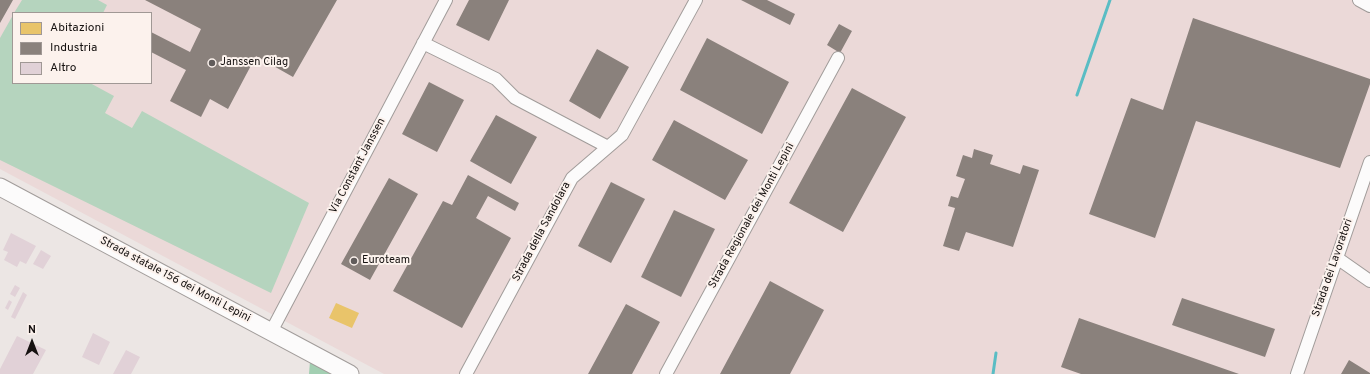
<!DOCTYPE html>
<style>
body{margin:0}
#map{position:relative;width:1370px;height:374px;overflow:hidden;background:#ece6e4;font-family:Overpass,sans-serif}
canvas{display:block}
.legend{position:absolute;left:12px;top:12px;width:140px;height:72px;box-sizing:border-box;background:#fcf2ed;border:1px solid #a09895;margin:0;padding:5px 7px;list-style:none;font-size:12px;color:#161211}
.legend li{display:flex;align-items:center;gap:8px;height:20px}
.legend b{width:20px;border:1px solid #a09895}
.north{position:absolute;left:12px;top:322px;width:40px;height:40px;-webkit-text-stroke:3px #fcf2ed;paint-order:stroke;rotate:0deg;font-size:11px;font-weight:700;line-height:16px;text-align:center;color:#161211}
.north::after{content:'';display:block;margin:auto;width:14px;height:18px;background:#161211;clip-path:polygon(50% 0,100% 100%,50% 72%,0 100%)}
</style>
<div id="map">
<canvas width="1370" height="374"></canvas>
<ul class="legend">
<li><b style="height:11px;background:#e9c46a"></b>Abitazioni</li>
<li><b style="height:11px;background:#8a817c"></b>Industria</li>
<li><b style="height:11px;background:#e1d1d7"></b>Altro</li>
</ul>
<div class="north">N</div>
</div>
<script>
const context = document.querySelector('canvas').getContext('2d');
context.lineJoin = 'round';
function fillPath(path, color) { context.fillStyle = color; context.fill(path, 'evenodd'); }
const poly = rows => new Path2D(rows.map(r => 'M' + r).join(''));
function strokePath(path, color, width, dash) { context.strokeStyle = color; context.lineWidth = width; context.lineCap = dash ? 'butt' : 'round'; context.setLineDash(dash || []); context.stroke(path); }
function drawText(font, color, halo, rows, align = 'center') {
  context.font = font + ' Overpass,sans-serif'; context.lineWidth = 4; context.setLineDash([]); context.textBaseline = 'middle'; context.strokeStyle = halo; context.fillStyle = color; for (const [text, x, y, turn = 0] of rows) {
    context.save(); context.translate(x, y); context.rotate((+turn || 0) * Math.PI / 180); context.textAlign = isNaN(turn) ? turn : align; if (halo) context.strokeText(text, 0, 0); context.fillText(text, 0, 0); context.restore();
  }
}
fillPath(poly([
 [0,0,1370,0,1370,374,384,374,0,169],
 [13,13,151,13,151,83,13,83]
]), '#ebd9d8');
fillPath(poly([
 [22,0,98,0,107,5,103,13,14,13],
 [13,15,13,83,90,83,114,96,105,113,132,128,142,111,309,203,271,293,0,160,0,38]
]), '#b5d4be');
fillPath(poly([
 [310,361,334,374,309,374]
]), '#a3cfb2');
fillPath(poly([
 [336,303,359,313,352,328,329,318]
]), '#e9c46a');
fillPath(poly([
 [0,0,13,0,0,23],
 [145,0,337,0,293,77,256,56,228,109,210,99,201,117,170,101,186,70,151,52,151,32,190,52,201,29],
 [469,0,509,0,489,41,456,25],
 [741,0,767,0,795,14,790,25],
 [1193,18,1370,79,1370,84,1340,168,1196,121,1155,238,1089,214,1131,98,1163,110],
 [839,24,852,31,840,53,827,45],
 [707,38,789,82,762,134,680,90],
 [597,49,629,67,600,119,569,101],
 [429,82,464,100,437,152,402,134],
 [852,88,906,117,843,232,789,203],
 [496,115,537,137,511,184,470,161],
 [674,120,748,160,725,200,652,160],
 [974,149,993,155,990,164,1020,174,1023,165,1039,170,1013,247,966,232,959,251,943,246,955,208,948,206,951,196,958,198,965,179,956,176,963,155,972,158],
 [468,175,519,203,515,211,488,196,476,218,511,238,462,328,393,291,443,201,452,205],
 [389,178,418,194,370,280,341,264],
 [611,182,645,199,611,263,578,246],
 [674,210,715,229,681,297,641,277],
 [770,281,824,310,790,374,720,374],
 [1182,298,1275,329,1265,357,1172,325],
 [626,304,660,322,632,374,588,374],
 [1079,318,1239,374,1081,374,1061,367],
 [1349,360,1370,373,1370,374,1341,374]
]), '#8a817c');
strokePath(poly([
 [1077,95,1110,0],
 [993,374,996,353]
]), '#5abdc4', 3);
fillPath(poly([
 [11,233,36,246,26,264,20,261,17,267,4,260,8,252,3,250],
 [41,250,51,256,43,269,33,264],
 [15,285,20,288,15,297,10,294],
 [23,292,27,295,15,319,11,317],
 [9,300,12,302,8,310,5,308],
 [93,333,110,342,99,365,82,357],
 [17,336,46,350,33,374,0,374,0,369],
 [126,350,140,357,131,374,113,374]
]), '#e1d1d7');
const street = poly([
 [1359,0,1370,6],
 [423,43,496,79,515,98,608,147],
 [1337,258,1370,281],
 [271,332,446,0],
 [466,374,572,178,622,135,696,0],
 [666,374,838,58],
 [1297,374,1370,162]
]);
const secondary = poly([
 [0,187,350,374]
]);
strokePath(street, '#a19c9a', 14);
strokePath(secondary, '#a19c9a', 19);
strokePath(street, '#fcfbfb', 12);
strokePath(secondary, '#fcfbfb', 17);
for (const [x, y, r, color] of [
 [212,63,4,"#615c5b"],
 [354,261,4,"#615c5b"]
]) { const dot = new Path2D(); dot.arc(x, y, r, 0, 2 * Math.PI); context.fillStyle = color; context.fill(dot); strokePath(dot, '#fcf2ed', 1.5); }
drawText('11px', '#161211', '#fcf2ed', [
 ["Janssen Cilag",220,63],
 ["Euroteam",362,261]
], 'left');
drawText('11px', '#161211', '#fcf2ed', [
 ["Via Constant Janssen",358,166,-62],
 ["Strada Regionale dei Monti Lepini",752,216,-61],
 ["Strada della Sandolara",542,232,-62],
 ["Strada dei Lavoratori",1333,268,-71],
 ["Strada statale 156 dei Monti Lepini",175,280,28]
]);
</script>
